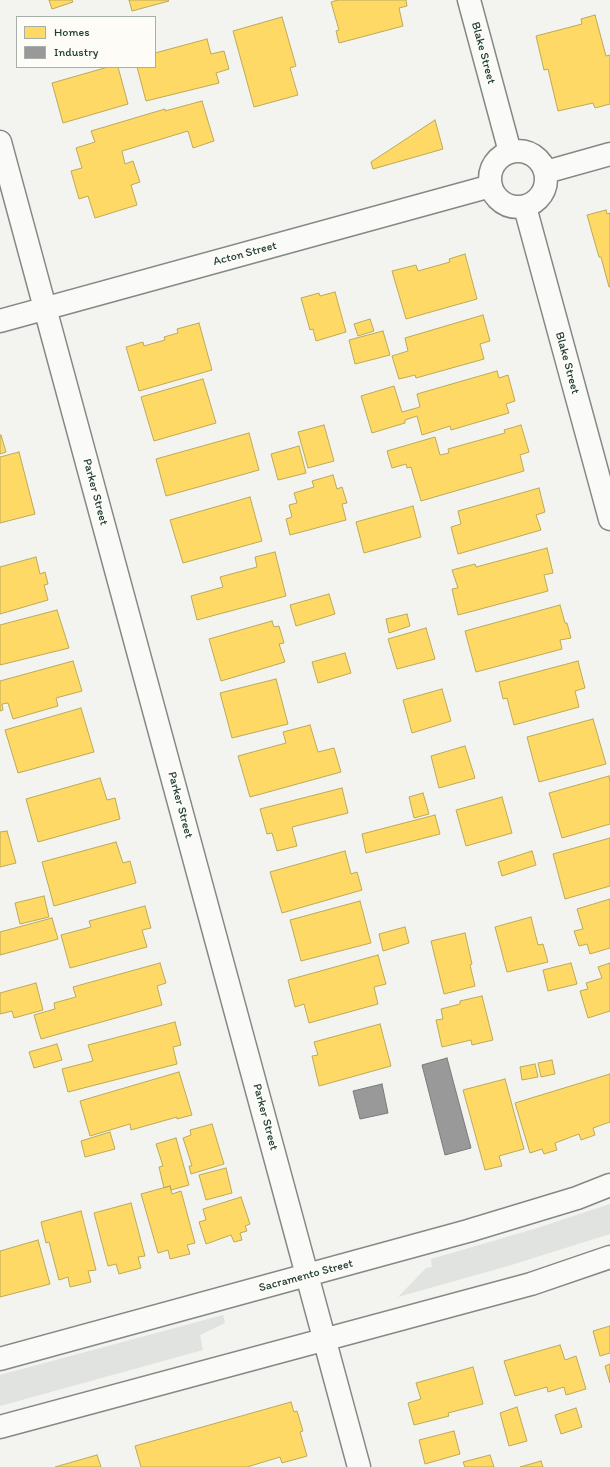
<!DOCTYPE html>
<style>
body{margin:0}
#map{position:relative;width:610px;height:1467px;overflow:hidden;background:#f3f3f0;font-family:Itim,sans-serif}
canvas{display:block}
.legend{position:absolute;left:16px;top:16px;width:140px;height:52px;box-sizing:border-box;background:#fdfcf7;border:1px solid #a4b0a9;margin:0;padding:5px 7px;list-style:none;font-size:12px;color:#1f3d34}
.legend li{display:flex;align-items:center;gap:8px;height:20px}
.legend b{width:20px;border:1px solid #a4b0a9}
</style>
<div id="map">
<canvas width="610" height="1467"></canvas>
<ul class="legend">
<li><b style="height:11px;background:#ffd966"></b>Homes</li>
<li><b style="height:11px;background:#999"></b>Industry</li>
</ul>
</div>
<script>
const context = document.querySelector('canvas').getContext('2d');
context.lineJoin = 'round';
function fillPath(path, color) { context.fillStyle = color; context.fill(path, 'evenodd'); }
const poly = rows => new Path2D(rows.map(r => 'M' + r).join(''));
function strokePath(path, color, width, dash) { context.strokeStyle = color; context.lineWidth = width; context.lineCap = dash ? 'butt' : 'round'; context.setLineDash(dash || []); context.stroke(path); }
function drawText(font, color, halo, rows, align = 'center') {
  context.font = font + ' Itim,sans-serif'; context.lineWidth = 4; context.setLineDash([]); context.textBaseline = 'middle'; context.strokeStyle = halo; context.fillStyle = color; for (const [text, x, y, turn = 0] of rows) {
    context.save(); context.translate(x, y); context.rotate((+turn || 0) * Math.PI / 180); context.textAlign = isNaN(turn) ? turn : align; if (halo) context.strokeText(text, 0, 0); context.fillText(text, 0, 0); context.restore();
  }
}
fillPath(poly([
 [610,1204,610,1234,508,1266,398,1297,426,1268,432,1267,431,1259,534,1229],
 [223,1315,225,1323,200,1335,203,1350,0,1406,0,1375]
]), '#e0e3df');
const homes = poly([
 [49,0,72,0,73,2,52,9,49,0],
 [129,0,168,0,169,1,132,11,129,0],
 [338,0,406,0,407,6,399,8,403,26,339,43,336,31,339,30,331,2,338,0],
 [595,15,606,56,610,55,610,104,595,108,593,103,558,111,548,69,544,70,536,36,582,24,581,19,595,15],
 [282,17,296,66,290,68,298,95,254,107,233,31,282,17],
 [207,39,211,54,224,51,229,69,216,73,219,83,146,101,137,67,155,67,155,53,207,39],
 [108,67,118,67,128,104,63,123,52,83,108,67],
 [202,101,214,141,193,148,188,131,122,151,125,164,133,161,140,182,131,185,137,205,95,218,88,196,79,199,71,171,82,168,76,148,95,142,91,131,165,109,165,111,202,101],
 [435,120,443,149,373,169,371,162,435,120],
 [606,210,607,214,610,213,610,287,609,287,601,257,599,257,587,215,606,210],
 [465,254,477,299,406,319,392,271,416,265,418,271,450,262,449,259,465,254],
 [335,292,346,332,316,341,313,329,310,330,301,298,319,293,320,296,335,292],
 [483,315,490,341,480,344,484,359,416,378,415,375,399,379,392,356,408,351,405,338,483,315],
 [370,319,374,331,358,336,354,324,370,319],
 [199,323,212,370,139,391,126,347,143,342,144,346,165,340,164,337,178,333,177,329,199,323],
 [383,331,390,355,355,364,349,340,383,331],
 [497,371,499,378,508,375,515,401,506,404,509,413,451,430,450,426,422,435,417,416,405,420,405,423,372,433,361,396,394,386,402,412,420,407,417,394,497,371],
 [203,379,216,423,154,441,141,397,203,379],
 [324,425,334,461,308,468,298,432,324,425],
 [521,425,529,452,520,455,524,471,421,501,411,467,407,468,406,464,392,468,387,451,435,437,440,455,449,453,448,449,505,433,504,430,521,425],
 [249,433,259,470,166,496,156,459,249,433],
 [0,435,1,435,6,452,0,454,0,435],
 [299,446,306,473,278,480,271,454,299,446],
 [19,452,35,514,0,523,0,457,19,452],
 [333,475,337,489,342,487,347,503,342,504,346,520,290,535,286,519,292,517,289,505,297,503,294,493,314,487,312,481,333,475],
 [539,488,545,512,536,515,541,530,458,554,451,527,461,524,458,511,539,488],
 [250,497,262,541,183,563,170,520,250,497],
 [413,506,421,537,364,553,356,522,413,506],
 [547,548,553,573,544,575,548,591,458,615,452,589,458,588,452,570,475,564,476,567,547,548],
 [275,552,286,596,197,620,191,596,223,587,220,577,257,567,255,557,275,552],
 [36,557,40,574,45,572,48,584,44,585,48,600,0,614,0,567,36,557],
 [329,594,335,614,296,626,290,605,329,594],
 [560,605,565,623,567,623,571,638,560,640,562,649,476,672,465,631,560,605],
 [57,610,69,648,0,665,0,625,57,610],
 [407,614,410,626,389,633,386,619,407,614],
 [272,621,274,627,279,626,284,643,279,644,285,662,221,681,209,639,272,621],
 [426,628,435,659,397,669,388,639,426,628],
 [345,653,351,673,318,683,312,662,345,653],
 [73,661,82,691,56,698,58,706,13,719,8,703,2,704,3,710,0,711,0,681,73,661],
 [578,661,585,688,575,691,579,707,514,725,507,698,503,699,499,682,578,661],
 [276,679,288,724,232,738,220,693,276,679],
 [442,689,451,721,412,733,403,700,442,689],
 [81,708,94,752,18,773,5,730,81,708],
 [593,719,606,764,539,782,527,737,593,719],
 [310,725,318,752,334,748,341,772,250,797,238,756,286,743,283,732,310,725],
 [465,746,475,778,439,788,431,756,465,746],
 [609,776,610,782,610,824,562,838,549,793,609,776],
 [100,778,107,800,115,798,120,819,38,842,26,799,100,778],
 [342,788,348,813,292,827,297,846,277,851,272,833,267,834,260,809,342,788],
 [423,793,429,814,414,818,409,797,423,793],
 [502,797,512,833,466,846,456,810,502,797],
 [435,815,440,834,366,853,362,834,435,815],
 [7,831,16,863,0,867,0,832,7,831],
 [610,838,610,886,565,899,553,854,610,838],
 [116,842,123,863,130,861,136,883,54,906,42,862,116,842],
 [345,851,351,874,357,872,362,890,282,913,270,872,345,851],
 [532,851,536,865,502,876,498,862,532,851],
 [44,896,49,917,20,924,15,903,44,896],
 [610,899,610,948,590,954,587,944,579,946,574,931,583,929,577,909,610,899],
 [360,901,371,943,301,961,290,920,360,901],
 [145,906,151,928,142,930,147,947,70,968,61,935,91,927,89,921,145,906],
 [531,917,538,945,543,944,548,962,507,972,495,927,531,917],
 [52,918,58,939,0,955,0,932,52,918],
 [405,927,409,943,383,951,379,934,405,927],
 [465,933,472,964,470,965,475,986,444,994,431,941,465,933],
 [378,955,386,984,374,987,378,1004,309,1023,304,1004,295,1007,288,980,378,955],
 [160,963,166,983,157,986,162,1005,41,1039,34,1015,55,1009,54,1003,76,997,73,987,160,963],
 [571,963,577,984,548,991,543,970,571,963],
 [610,963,610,1011,588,1018,580,991,588,989,586,983,602,978,598,967,610,963],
 [36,983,43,1010,14,1018,12,1011,0,1014,0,993,36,983],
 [482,996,493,1040,472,1045,471,1040,442,1047,436,1020,443,1019,441,1009,460,1004,460,1001,482,996],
 [175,1022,181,1045,173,1047,177,1064,68,1092,62,1069,93,1061,88,1045,175,1022],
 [380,1024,391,1066,319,1086,312,1056,318,1055,314,1042,380,1024],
 [57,1044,62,1060,34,1068,29,1052,57,1044],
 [552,1060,555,1074,541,1077,538,1063,552,1060],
 [535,1064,538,1077,522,1080,520,1067,535,1064],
 [179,1072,192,1115,177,1119,177,1117,131,1130,130,1124,90,1136,80,1101,179,1072],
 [610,1074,610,1122,593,1128,595,1135,581,1140,579,1134,555,1143,557,1150,544,1154,542,1149,530,1153,515,1103,610,1074],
 [505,1079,524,1149,499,1156,502,1166,485,1170,463,1090,505,1079],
 [212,1124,224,1164,191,1174,189,1166,192,1166,183,1138,191,1135,190,1130,212,1124],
 [110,1132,115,1149,85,1157,81,1141,110,1132],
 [176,1138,189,1185,171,1190,170,1186,164,1188,159,1167,163,1166,156,1144,176,1138],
 [226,1168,232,1193,206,1200,199,1175,226,1168],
 [170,1186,172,1194,181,1191,195,1243,187,1245,190,1254,170,1259,168,1250,158,1253,141,1194,170,1186],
 [241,1197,250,1224,245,1226,247,1231,240,1233,242,1240,234,1242,231,1235,206,1244,199,1222,206,1220,203,1209,241,1197],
 [131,1203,145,1256,138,1257,141,1268,119,1274,116,1264,108,1266,94,1213,131,1203],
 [81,1211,96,1270,88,1271,91,1282,70,1287,68,1277,59,1280,49,1242,46,1243,41,1222,81,1211],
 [38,1240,50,1284,0,1297,0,1251,38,1240],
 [610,1326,610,1353,600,1356,593,1331,610,1326],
 [560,1345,565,1360,576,1356,586,1389,566,1395,564,1387,548,1392,547,1387,515,1396,504,1361,560,1345],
 [610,1364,610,1383,605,1366,610,1364],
 [473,1367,483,1404,448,1413,449,1416,414,1425,408,1403,421,1399,416,1383,473,1367],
 [291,1402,294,1412,297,1411,303,1431,300,1432,307,1456,282,1463,280,1457,247,1467,141,1467,135,1446,291,1402],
 [517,1407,527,1441,509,1446,500,1413,517,1407],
 [576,1408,582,1427,561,1434,555,1415,576,1408],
 [454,1431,460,1454,425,1464,419,1440,454,1431],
 [97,1455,101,1467,55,1467,97,1455],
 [490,1455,494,1467,465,1467,463,1462,490,1455],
 [541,1461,543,1467,520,1467,541,1461]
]);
fillPath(homes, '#ffd966');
strokePath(homes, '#bcaa57', 1);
const industry = poly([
 [447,1058,471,1148,445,1155,422,1065,447,1058],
 [382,1084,388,1113,360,1119,353,1091,382,1084]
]);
fillPath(industry, '#999');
strokePath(industry, '#747d7b', 1);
const minor = poly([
 [469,0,510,152],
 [0,142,359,1467],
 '490 179a28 28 0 1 1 56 0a28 28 0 1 1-56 0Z',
 [546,172,610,154],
 [525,207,610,519],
 [0,321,491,186],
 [0,1359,468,1231,577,1198,610,1185],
 [0,1427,531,1284,610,1257]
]);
strokePath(minor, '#848986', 25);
strokePath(minor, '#fafaf8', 22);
drawText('12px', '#1f3d34', '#fdfcf7', [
 ["Blake Street",483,53,75],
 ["Acton Street",245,254,-15],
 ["Blake Street",567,363,75],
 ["Parker Street",95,492,75],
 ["Parker Street",180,805,75],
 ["Parker Street",265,1117,75],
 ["Sacramento Street",306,1276,-15]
]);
</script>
